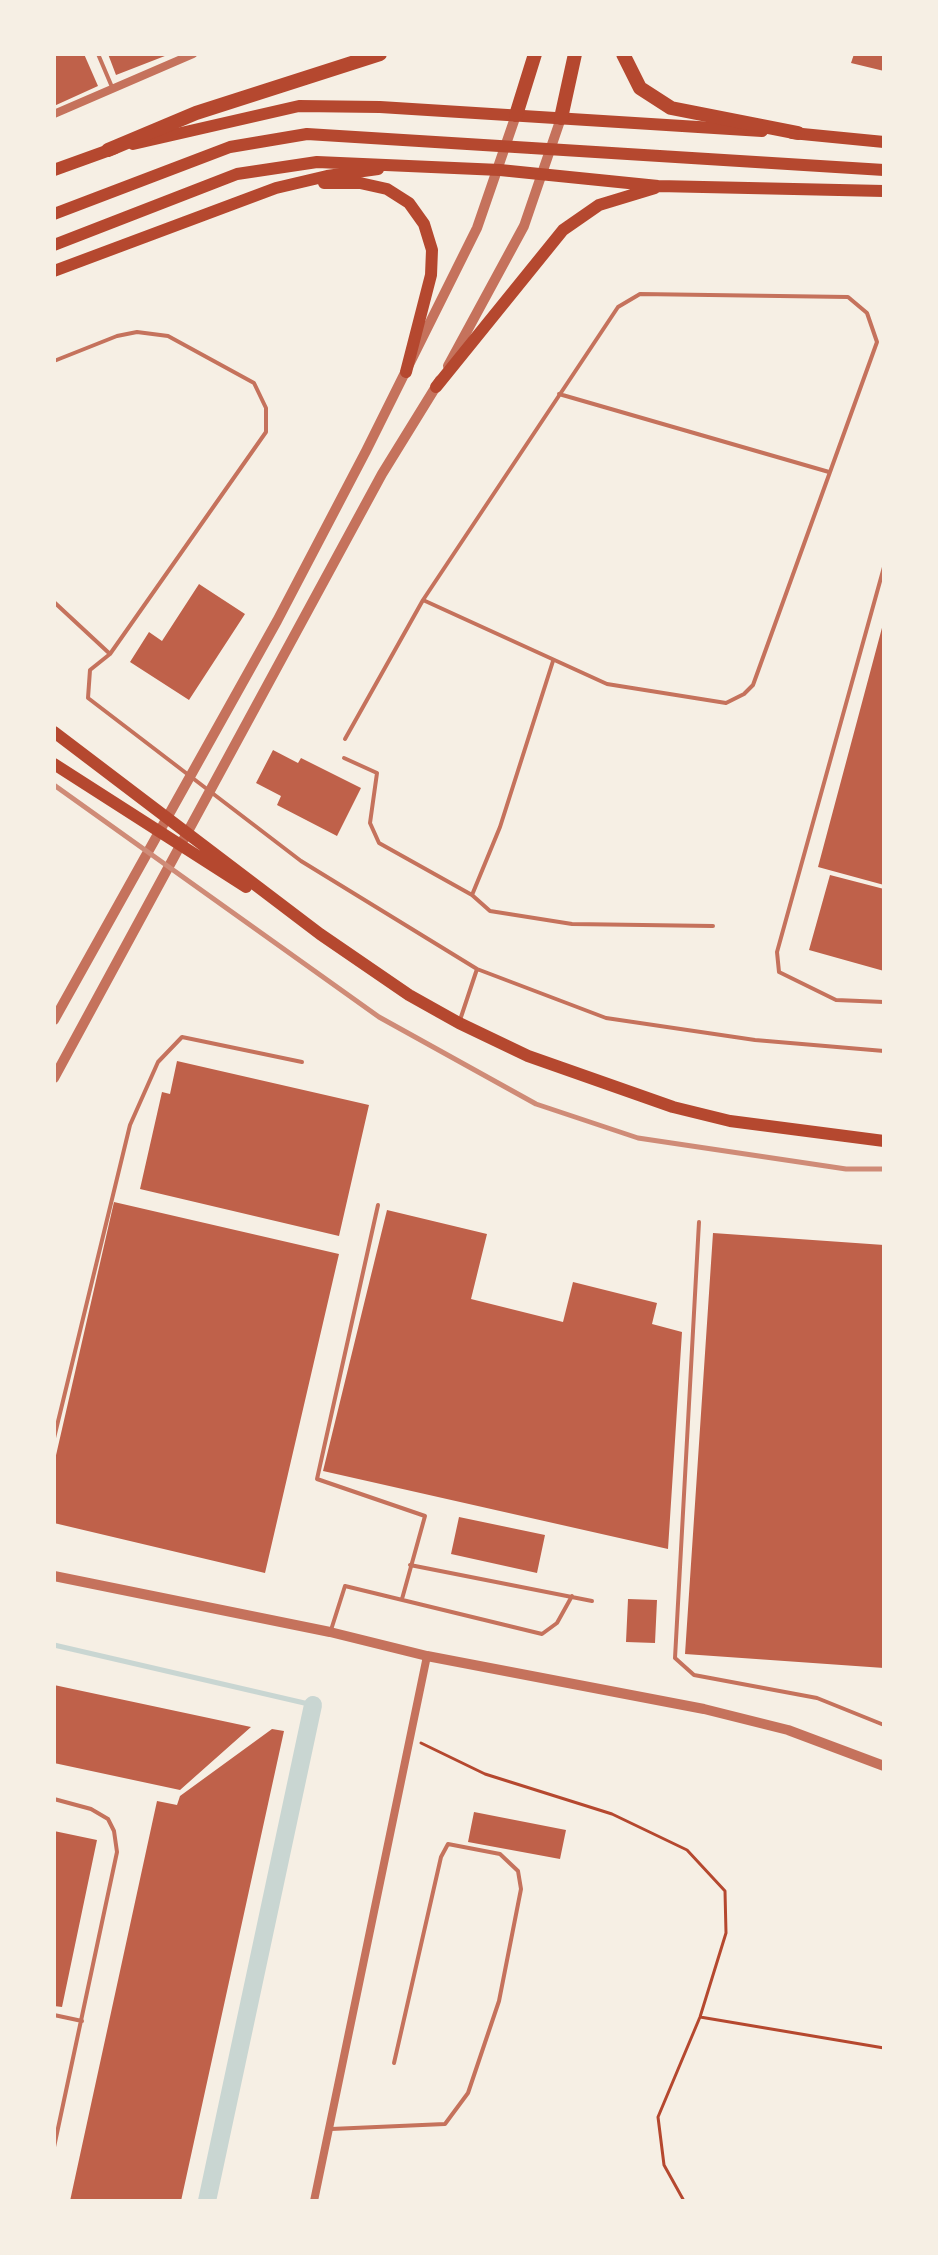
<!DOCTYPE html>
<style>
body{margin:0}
#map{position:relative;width:938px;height:2255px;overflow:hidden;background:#f6efe4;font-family:Jost,sans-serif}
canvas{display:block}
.frame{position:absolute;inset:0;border:56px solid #f6efe4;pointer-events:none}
</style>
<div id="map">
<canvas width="938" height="2255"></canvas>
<div class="frame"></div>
</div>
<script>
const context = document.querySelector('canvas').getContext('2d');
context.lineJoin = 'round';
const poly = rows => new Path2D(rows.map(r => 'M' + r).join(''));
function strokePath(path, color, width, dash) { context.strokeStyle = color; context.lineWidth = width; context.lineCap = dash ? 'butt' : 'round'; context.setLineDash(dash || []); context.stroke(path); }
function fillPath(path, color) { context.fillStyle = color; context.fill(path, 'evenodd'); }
strokePath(poly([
 [54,1645,313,1705]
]), '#c9d6d2', 5);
strokePath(poly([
 [207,2201,313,1705]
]), '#c9d6d2', 18);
fillPath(poly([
 [54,54,84,54,98,86,54,106],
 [108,54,170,54,116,75],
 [854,54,884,54,884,71,851,63],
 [199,584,245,614,189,700,130,662,149,632,162,641],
 [883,624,884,624,884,885,818,867],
 [273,750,298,763,301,758,361,788,337,836,277,805,281,796,256,783],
 [830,875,884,889,884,971,809,950],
 [177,1061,369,1105,339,1236,140,1189,162,1092,170,1094],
 [114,1202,339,1254,265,1573,54,1523,54,1464],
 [387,1210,487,1234,471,1299,563,1322,573,1282,657,1303,652,1324,682,1332,668,1549,323,1471],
 [713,1233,884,1245,884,1668,685,1654],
 [459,1517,545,1535,537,1573,451,1554],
 [628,1599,657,1600,655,1643,626,1642],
 [54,1685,251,1727,180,1790,54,1763],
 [272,1729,284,1731,181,2201,70,2201,157,1801,177,1805,180,1796],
 [474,1812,566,1830,560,1859,468,1842],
 [54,1831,97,1840,62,2007,54,2006]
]), '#bf614a');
strokePath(poly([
 [421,1743,485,1774,612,1814,687,1850,725,1891,726,1933,700,2017,658,2117,664,2165,684,2201],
 [700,2017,884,2048]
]), '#b5482f', 3);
strokePath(poly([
 [98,54,112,87],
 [54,361,117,336,137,332,168,336,254,383,266,408,266,432,110,654,90,670,88,698,301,861,477,969,606,1018,755,1040,884,1051],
 [559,394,829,472],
 [884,567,777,952,779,972,836,1000,884,1002],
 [54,602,110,654],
 [345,739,423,600,618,307,640,294,848,297,867,313,877,342,753,685,744,694,726,703,607,684,423,600],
 [344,758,377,773,370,823,379,843,472,895,500,827,553,661],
 [472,895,490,911,572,924,713,926],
 [460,1020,477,969],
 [378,1205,317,1479,425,1516,402,1599],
 [699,1222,675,1658,694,1675,817,1698,884,1725],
 [54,1438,130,1125,158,1062,182,1037,302,1062],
 [410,1565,592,1601],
 [331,1630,345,1586,542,1634,557,1623,572,1596],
 [54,1799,91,1809,108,1819,114,1831,117,1852,54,2147],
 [54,2015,82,2021],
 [331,2129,445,2124,468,2093,499,2001,521,1889,518,1871,500,1854,448,1844,441,1857,394,2063]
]), '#c5725c', 4);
strokePath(poly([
 [54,114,193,54],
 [314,2201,427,1656]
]), '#c5725c', 8);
strokePath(poly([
 [448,366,524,226,561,118],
 [54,1020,277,621,366,451,477,228,516,115],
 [54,1078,382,474,440,380],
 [54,1576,330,1632,427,1656,704,1709,788,1730,884,1766]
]), '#c5725c', 10);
strokePath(poly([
 [792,133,884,142],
 [133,144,299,106,380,107,762,131],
 [54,170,115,148],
 [324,183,360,183,387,189,409,203,424,224,432,250,431,275,406,372],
 [54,214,230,147,307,134,884,170],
 [54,245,237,174,317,162,500,170,658,186,884,191],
 [54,271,276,188,327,176,378,169],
 [436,387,563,230,599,205,655,188],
 [54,732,320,934,409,995,459,1023,528,1056,673,1107,730,1121,884,1141],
 [54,764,246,887]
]), '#b5482f', 12);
strokePath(poly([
 [623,54,640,88,671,108,798,133],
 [516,115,535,54],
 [561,118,575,54],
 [108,150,196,113,380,54]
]), '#b5482f', 14);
strokePath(poly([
 [54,785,379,1017,536,1104,638,1138,846,1169,884,1169]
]), '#cf8b77', 5);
</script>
